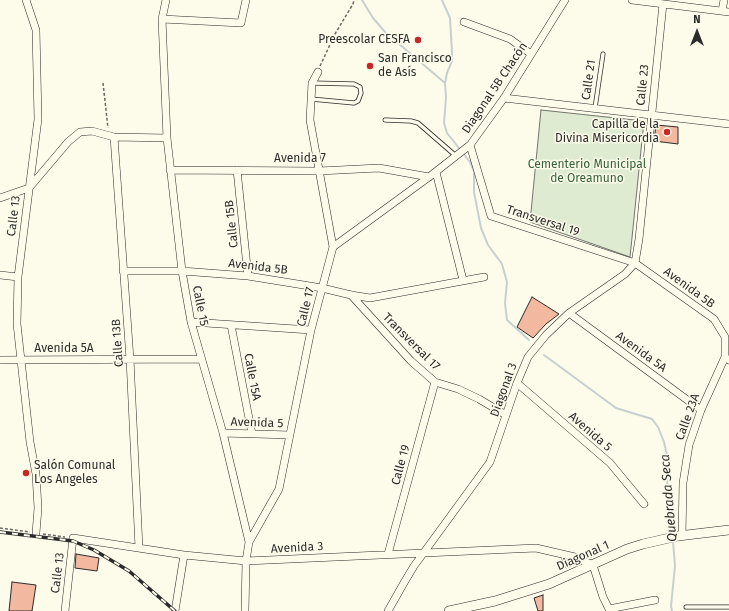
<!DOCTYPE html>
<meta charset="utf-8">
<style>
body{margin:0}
#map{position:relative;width:729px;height:611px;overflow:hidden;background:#fdfbea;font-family:"Fira Sans",sans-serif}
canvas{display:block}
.north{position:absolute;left:677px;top:12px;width:40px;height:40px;-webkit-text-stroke:3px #fdfbea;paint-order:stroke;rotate:0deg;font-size:11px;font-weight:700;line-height:16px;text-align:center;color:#2b2b2b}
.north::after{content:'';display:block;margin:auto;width:14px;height:18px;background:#2b2b2b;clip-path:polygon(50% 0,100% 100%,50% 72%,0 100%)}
</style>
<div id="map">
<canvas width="729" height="611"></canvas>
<div class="north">N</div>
</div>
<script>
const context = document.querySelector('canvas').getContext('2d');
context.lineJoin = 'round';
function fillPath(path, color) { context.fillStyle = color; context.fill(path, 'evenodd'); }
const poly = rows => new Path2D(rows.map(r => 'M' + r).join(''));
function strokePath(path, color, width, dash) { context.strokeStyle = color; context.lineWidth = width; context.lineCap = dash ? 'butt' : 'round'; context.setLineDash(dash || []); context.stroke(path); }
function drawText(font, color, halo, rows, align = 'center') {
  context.font = font + ' "Fira Sans",sans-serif'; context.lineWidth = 3; context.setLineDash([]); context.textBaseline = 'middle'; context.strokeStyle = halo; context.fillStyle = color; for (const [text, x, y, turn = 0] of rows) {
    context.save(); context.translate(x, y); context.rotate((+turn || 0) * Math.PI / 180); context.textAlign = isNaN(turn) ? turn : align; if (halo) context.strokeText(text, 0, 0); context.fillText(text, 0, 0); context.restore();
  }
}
const green = poly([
 [541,110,644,121,630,257,530,222,541,110]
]);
fillPath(green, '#deebd1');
strokePath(green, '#74746e', 1);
strokePath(poly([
 [362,0,373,18,385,32,445,83],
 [442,0,450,18,452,52,452,61,447,73,445,83,446,97,444,123,447,133,470,162,474,171,474,192,481,228,488,245,502,264,507,282,505,303,507,320,529,340],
 [544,355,616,408,652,419,658,427,664,442,668,460,667,498,673,534],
 [672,611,671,606,675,566,673,541]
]), '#c7d0d0', 2);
const building = poly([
 [656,125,678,127,678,144,654,141,656,125],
 [532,297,559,314,546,324,533,338,517,327,532,297],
 [76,554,99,558,97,571,75,568,76,554],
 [562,559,570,561,571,566,566,568,562,559],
 [12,582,36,585,32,611,9,611,12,582],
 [543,595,543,611,538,611,534,598,543,595]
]);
fillPath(building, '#f2b8a0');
strokePath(building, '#2b2b2b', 1);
const lane = poly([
 [311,99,354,103,358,101,361,93,360,87,354,84,312,83],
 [595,108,603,54],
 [385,120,411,121,418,123,456,156],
 [686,607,729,607]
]);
const street = poly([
 [26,0,36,30,38,119,18,277,17,324,30,442,36,474,38,508,36,533],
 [166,0,162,19,167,138,182,271,191,322,223,433,249,542,246,561,245,611],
 [632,0,729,12],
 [722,11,724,0],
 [162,19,241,23,246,0],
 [464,22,510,39,531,54],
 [504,98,729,124],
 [114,137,130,359,139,548],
 [470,145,491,216,635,263,714,319,725,337,725,357,729,360],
 [170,170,319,171,379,168,429,177],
 [237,170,248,276],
 [436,172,463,280],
 [0,198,29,188,68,142,80,132,92,131,114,137,167,138],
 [333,247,429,177,470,145,504,98,565,0],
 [635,263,639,239,663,4],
 [123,271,182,271,248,276,322,288,351,295,370,298,484,277],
 [0,275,18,277],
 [351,295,411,361,435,382,458,389,479,399,506,415],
 [569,313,701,410],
 [191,322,311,330],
 [231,325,252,434],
 [0,360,201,359],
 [517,383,610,463,644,504],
 [223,433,290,435],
 [682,536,683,483,689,445,701,410,725,357],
 [249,542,279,489,311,330,333,247,310,120,312,83,318,72],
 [388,554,435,382],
 [609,609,655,600],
 [65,611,73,538,184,555,246,561,536,548,575,557,593,565,603,597,610,611],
 [175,611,184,555],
 [388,611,405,581,414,566,490,462,517,383,528,357,546,335,569,313,625,274,635,263]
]);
const secondary = poly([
 [449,611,495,601,549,584,627,549,643,544,678,536,729,530]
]);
strokePath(lane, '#2b2b2b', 5);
strokePath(street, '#2b2b2b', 8);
strokePath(secondary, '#2b2b2b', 10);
strokePath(poly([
 [320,66,335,34,353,4,354,0],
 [103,83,108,128],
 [0,528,30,532],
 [43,534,65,537]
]), '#6a6964', 1.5, [3, 2]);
strokePath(lane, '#fdfbea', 3.5);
strokePath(street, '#fdfbea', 7);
strokePath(secondary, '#fdfbea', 9);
const rail = poly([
 [0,532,73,541,94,550,129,571,175,611]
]);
strokePath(rail, '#2b2b2b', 3.5);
strokePath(rail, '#fdfbea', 2, [6]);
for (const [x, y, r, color] of [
 [418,40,4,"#c62828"],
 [370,66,4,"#c62828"],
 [667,132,4,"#c62828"],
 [26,473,4,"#c62828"]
]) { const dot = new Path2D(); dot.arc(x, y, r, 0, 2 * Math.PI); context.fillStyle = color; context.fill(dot); strokePath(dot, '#fdfbea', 1.5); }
drawText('12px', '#2b2b2b', '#fdfbea', [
 ["Preescolar CESFA",410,40],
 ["San Francisco",378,59,"left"],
 ["de Asís",378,73,"left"],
 ["Capilla de la",659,125],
 ["Divina Misericordia",659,139],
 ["Salón Comunal",34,466,"left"],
 ["Los Angeles",34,480,"left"]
], 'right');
drawText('12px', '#2b2b2b', '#fdfbea', [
 ["Calle 21",589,80,-82],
 ["Calle 23",643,85,-84],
 ["Diagonal 5B Chacón",495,88,-56],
 ["Avenida 7",300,159],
 ["Calle 13",14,216,-83],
 ["Transversal 19",543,221,18],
 ["Calle 15B",232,224,-96],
 ["Avenida 5B",258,267,7],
 ["Avenida 5B",689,288,36],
 ["Calle 15",200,306,79],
 ["Calle 17",306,307,-76],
 ["Transversal 17",411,342,45],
 ["Calle 13B",118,343,-94],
 ["Avenida 5A",64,349],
 ["Avenida 5A",641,352,36],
 ["Calle 15A",252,377,79],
 ["Diagonal 3",504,390,-70],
 ["Calle 23A",688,417,-70],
 ["Avenida 5",257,423,2],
 ["Avenida 5",590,432,41],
 ["Calle 19",401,465,-75],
 ["Avenida 3",297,548,-3],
 ["Diagonal 1",583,556,-24],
 ["Calle 13",58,573,-83]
]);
drawText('12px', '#34623c', '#fdfbea', [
 ["Cementerio Municipal",587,165],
 ["de Oreamuno",587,179]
]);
drawText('italic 13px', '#2b2b2b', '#fdfbea', [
 ["Quebrada Seca",669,498,-95]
]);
</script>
